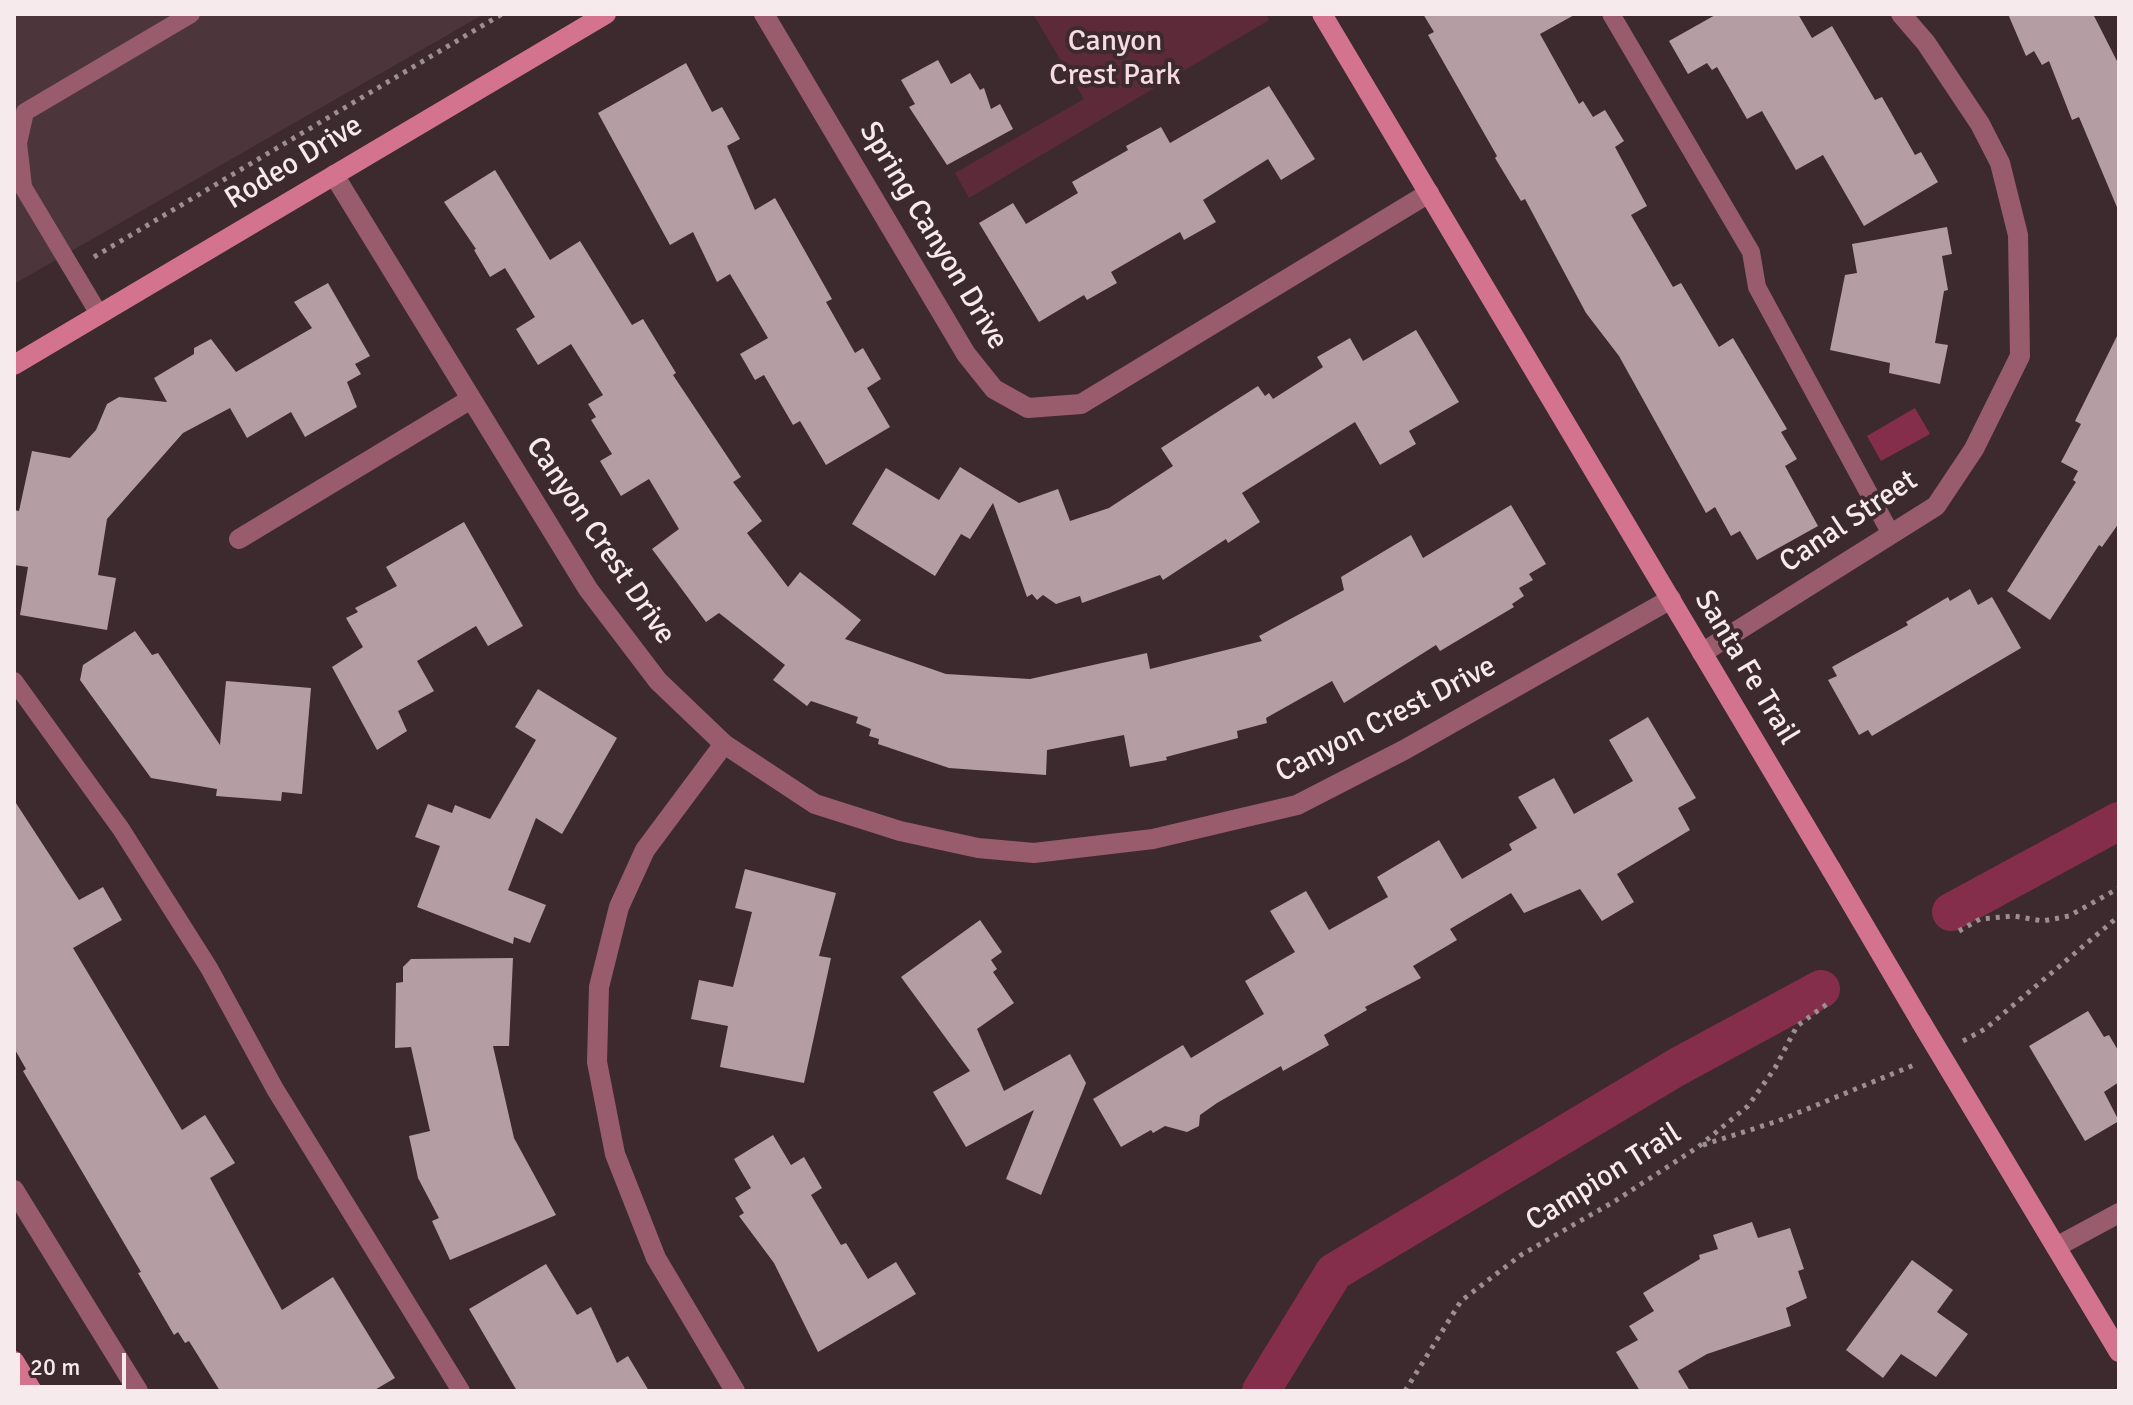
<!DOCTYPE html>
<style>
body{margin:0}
#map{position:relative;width:2133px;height:1405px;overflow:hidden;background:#3c2a2f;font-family:Signika,sans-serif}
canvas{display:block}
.frame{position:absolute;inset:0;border:16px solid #f6eaed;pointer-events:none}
.scale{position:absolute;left:16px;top:1353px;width:110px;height:36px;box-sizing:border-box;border:4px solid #f6eaed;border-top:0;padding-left:10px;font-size:24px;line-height:28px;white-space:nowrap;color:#f6eaed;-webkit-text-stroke:6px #3c2a2f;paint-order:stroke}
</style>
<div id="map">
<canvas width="2133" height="1405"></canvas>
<div class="frame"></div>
<div class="scale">20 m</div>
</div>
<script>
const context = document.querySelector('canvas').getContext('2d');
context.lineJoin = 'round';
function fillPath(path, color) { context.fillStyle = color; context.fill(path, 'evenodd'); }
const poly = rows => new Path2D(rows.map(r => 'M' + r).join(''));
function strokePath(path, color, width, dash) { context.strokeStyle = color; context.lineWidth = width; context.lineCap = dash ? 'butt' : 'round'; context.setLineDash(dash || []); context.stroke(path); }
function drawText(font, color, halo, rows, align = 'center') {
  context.font = font + ' Signika,sans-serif'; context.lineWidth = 8; context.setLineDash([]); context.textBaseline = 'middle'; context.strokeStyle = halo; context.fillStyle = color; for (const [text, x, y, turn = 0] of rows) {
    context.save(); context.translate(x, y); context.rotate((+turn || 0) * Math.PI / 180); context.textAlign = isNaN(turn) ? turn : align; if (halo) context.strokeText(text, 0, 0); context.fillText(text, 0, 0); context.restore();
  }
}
fillPath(poly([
 [14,14,484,14,14,284]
]), '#4c353b');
fillPath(poly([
 [1033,14,1265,14,1269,20,969,198,955,173,1084,99]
]), '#5d2a39');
fillPath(poly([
 [1915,408,1930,434,1881,461,1867,436]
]), '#852e4b');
strokePath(poly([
 [1951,912,2119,821],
 [1261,1391,1334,1272,1677,1067,1821,989]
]), '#852e4b', 38);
fillPath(poly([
 [1423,14,1576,14,1540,34,1579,104,1583,101,1593,117,1605,110,1624,141,1615,147,1647,206,1631,215,1673,287,1681,283,1719,347,1733,338,1787,429,1781,432,1797,459,1785,466,1818,526,1757,560,1740,531,1731,536,1715,507,1706,513,1619,356,1586,313,1525,199,1521,201,1495,158,1497,156,1428,35,1434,32],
 [1717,14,1798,14,1812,38,1832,26,1875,100,1882,97,1915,155,1921,152,1938,182,1864,226,1823,155,1796,170,1762,111,1747,119,1717,67,1712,70,1707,63,1688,74,1669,41],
 [2008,14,2093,14,2119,65,2119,212,2079,117,2072,120,2049,61,2042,65,2034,51,2026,56],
 [938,60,951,84,970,73,980,90,984,88,991,109,1000,104,1013,129,947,165,909,107,915,104,901,80],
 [686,63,712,112,722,107,740,139,727,146,755,210,775,198,832,299,826,302,855,353,863,348,881,379,867,388,890,427,826,465,800,421,793,425,764,375,755,380,740,354,768,338,730,274,717,282,693,232,670,245,598,113],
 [1269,86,1315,159,1281,180,1268,159,1203,200,1216,222,1184,240,1180,232,1111,272,1117,283,1087,300,1084,295,1039,322,979,223,1013,203,1026,224,1078,193,1072,182,1128,150,1126,146,1161,127,1170,143],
 [495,170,550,260,580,241,632,325,643,319,676,373,673,375,741,477,733,482,762,521,747,533,788,587,800,572,861,620,845,639,946,674,1030,679,1147,653,1150,669,1262,641,1259,636,1344,590,1341,577,1411,535,1423,558,1511,505,1546,564,1529,574,1533,580,1519,588,1524,596,1512,604,1514,607,1440,651,1436,645,1344,703,1332,681,1266,718,1267,723,1237,731,1238,738,1166,757,1167,760,1130,767,1124,735,1047,750,1046,775,949,768,878,744,879,739,869,736,871,729,856,723,858,717,811,701,807,706,773,680,785,665,719,613,706,622,652,549,679,529,649,479,621,496,600,461,612,454,591,420,596,417,588,404,603,395,571,344,538,365,516,329,535,317,505,268,490,277,474,250,476,249,444,202],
 [1947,227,1952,254,1942,256,1948,290,1944,291,1935,343,1948,345,1940,384,1889,373,1890,363,1830,350,1845,275,1857,273,1852,244],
 [328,283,370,356,355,364,361,374,347,382,357,407,305,437,291,412,247,438,230,408,183,433,107,519,98,575,116,578,107,630,20,615,28,567,14,565,14,510,19,511,32,451,70,458,96,430,107,404,119,397,167,402,154,378,194,354,194,348,211,339,236,372,312,328,294,302],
 [1416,330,1459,402,1409,431,1416,444,1380,465,1355,422,1242,493,1260,522,1228,543,1226,539,1163,580,1160,575,1082,603,1080,596,1056,604,1043,595,1037,600,1032,594,1027,597,993,503,970,539,961,534,935,576,852,524,886,468,939,500,960,467,1019,503,1058,489,1070,521,1109,508,1173,466,1161,448,1258,386,1265,396,1269,393,1273,399,1323,367,1317,357,1350,338,1363,361],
 [2119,332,2119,523,2102,547,2099,545,2050,620,2007,591,2076,482,2073,480,2078,471,2061,462,2081,424,2075,421],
 [464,522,523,626,488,646,476,626,417,661,434,691,398,711,407,731,377,750,332,667,363,647,346,618,358,612,355,608,397,586,386,567],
 [1970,589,1978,605,1992,597,2021,648,1872,736,1868,730,1859,735,1828,680,1837,676,1832,667,1908,625,1906,622,1948,597,1950,601],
 [135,631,152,655,158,653,220,745,226,681,311,688,302,794,282,792,281,801,216,796,217,789,151,778,80,680,83,665],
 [538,689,617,738,562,834,536,818,508,890,546,905,530,943,514,937,513,944,417,907,440,846,415,837,428,804,452,813,455,805,490,819,536,740,515,727],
 [1648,717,1696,798,1678,808,1690,830,1617,874,1634,902,1602,921,1580,889,1524,913,1511,893,1450,929,1457,940,1413,966,1421,978,1365,1007,1367,1010,1324,1035,1329,1045,1283,1071,1281,1066,1217,1103,1200,1115,1199,1126,1187,1132,1165,1126,1153,1133,1151,1130,1121,1147,1093,1099,1183,1045,1191,1058,1264,1014,1245,981,1295,952,1270,911,1306,891,1329,930,1388,897,1377,877,1439,840,1462,879,1512,850,1509,844,1537,828,1518,797,1554,778,1574,814,1633,781,1609,740],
 [14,800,79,900,103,887,122,920,73,948,182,1130,205,1115,235,1163,210,1178,282,1310,333,1277,395,1378,373,1391,220,1391,189,1341,185,1343,178,1332,174,1335,138,1273,141,1272,23,1071,26,1069,14,1048],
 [745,869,836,893,819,956,831,958,804,1083,720,1067,728,1026,691,1019,699,980,733,987,752,912,735,908],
 [980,920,1002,952,991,960,997,969,993,972,1014,1003,977,1029,1004,1091,1070,1054,1086,1083,1041,1195,1006,1179,1034,1110,966,1147,933,1092,970,1071,901,977],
 [513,958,509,1046,493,1046,514,1138,556,1215,450,1260,432,1221,439,1218,418,1178,409,1136,430,1131,411,1047,395,1048,396,983,403,982,403,967,411,959],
 [2088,1011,2104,1037,2109,1035,2119,1052,2119,1082,2104,1092,2119,1121,2085,1141,2029,1046],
 [773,1135,791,1165,804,1157,822,1188,811,1195,841,1245,846,1243,868,1279,896,1262,916,1294,818,1352,774,1263,739,1216,744,1213,735,1198,751,1188,734,1159],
 [1752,1222,1758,1238,1790,1228,1804,1269,1798,1271,1807,1298,1786,1308,1791,1326,1707,1354,1678,1371,1690,1391,1640,1391,1616,1352,1638,1340,1629,1326,1654,1311,1643,1293,1700,1259,1699,1255,1718,1249,1713,1235],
 [1912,1260,1953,1290,1937,1312,1968,1334,1936,1377,1901,1354,1883,1378,1846,1350],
 [546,1264,577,1315,591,1307,617,1363,628,1356,649,1391,517,1391,469,1309]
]), '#b49ea3');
strokePath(poly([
 [94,257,502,14],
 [1959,931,1980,919,2014,916,2043,921,2069,916,2119,888],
 [1963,1041,1985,1029,2119,916],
 [1703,1145,1778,1121,1914,1065],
 [1405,1391,1461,1301,1521,1255,1615,1201,1698,1147,1748,1106,1775,1068,1797,1026,1827,1004]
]), '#9d8e92', 5, [4, 6]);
strokePath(poly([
 [1611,14,1751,252,1757,287,1891,534],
 [99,314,23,187,18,143,25,112,191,14],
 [14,681,121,829,209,968,275,1089,461,1391]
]), '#995c6d', 18);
strokePath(poly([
 [764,14,966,354,994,389,1028,408,1081,404,1429,193],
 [334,175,588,589,658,681,724,744,815,804,900,831,978,848,1034,853,1153,839,1297,805,1404,750,1671,599],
 [239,539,471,399],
 [1702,653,1936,506,1974,449,2020,356,2018,235,2000,163,1980,124,1926,43,1901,14],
 [724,744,645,850,619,907,599,987,597,1062,615,1154,656,1258,735,1391],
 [14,1190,138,1391],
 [2056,1247,2119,1213]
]), '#995c6d', 20);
strokePath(poly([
 [1322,14,1831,869],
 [14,365,606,14],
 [1921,1022,2119,1352],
 [14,1361,32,1391]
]), '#d3738e', 20);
strokePath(poly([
 [1831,869,1921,1022]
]), '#d3738e', 20);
drawText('30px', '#f6dce2', '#3c2a2f', [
 ["Canyon",1115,42],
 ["Crest Park",1115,76]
]);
drawText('30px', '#f6eaed', '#3c2a2f', [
 ["Rodeo Drive",294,163,-31],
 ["Spring Canyon Drive",933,236,59],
 ["Canal Street",1849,522,-34],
 ["Canyon Crest Drive",600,541,56],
 ["Santa Fe Trail",1746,668,59],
 ["Canyon Crest Drive",1386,720,-27],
 ["Campion Trail",1604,1178,-32]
]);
</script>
